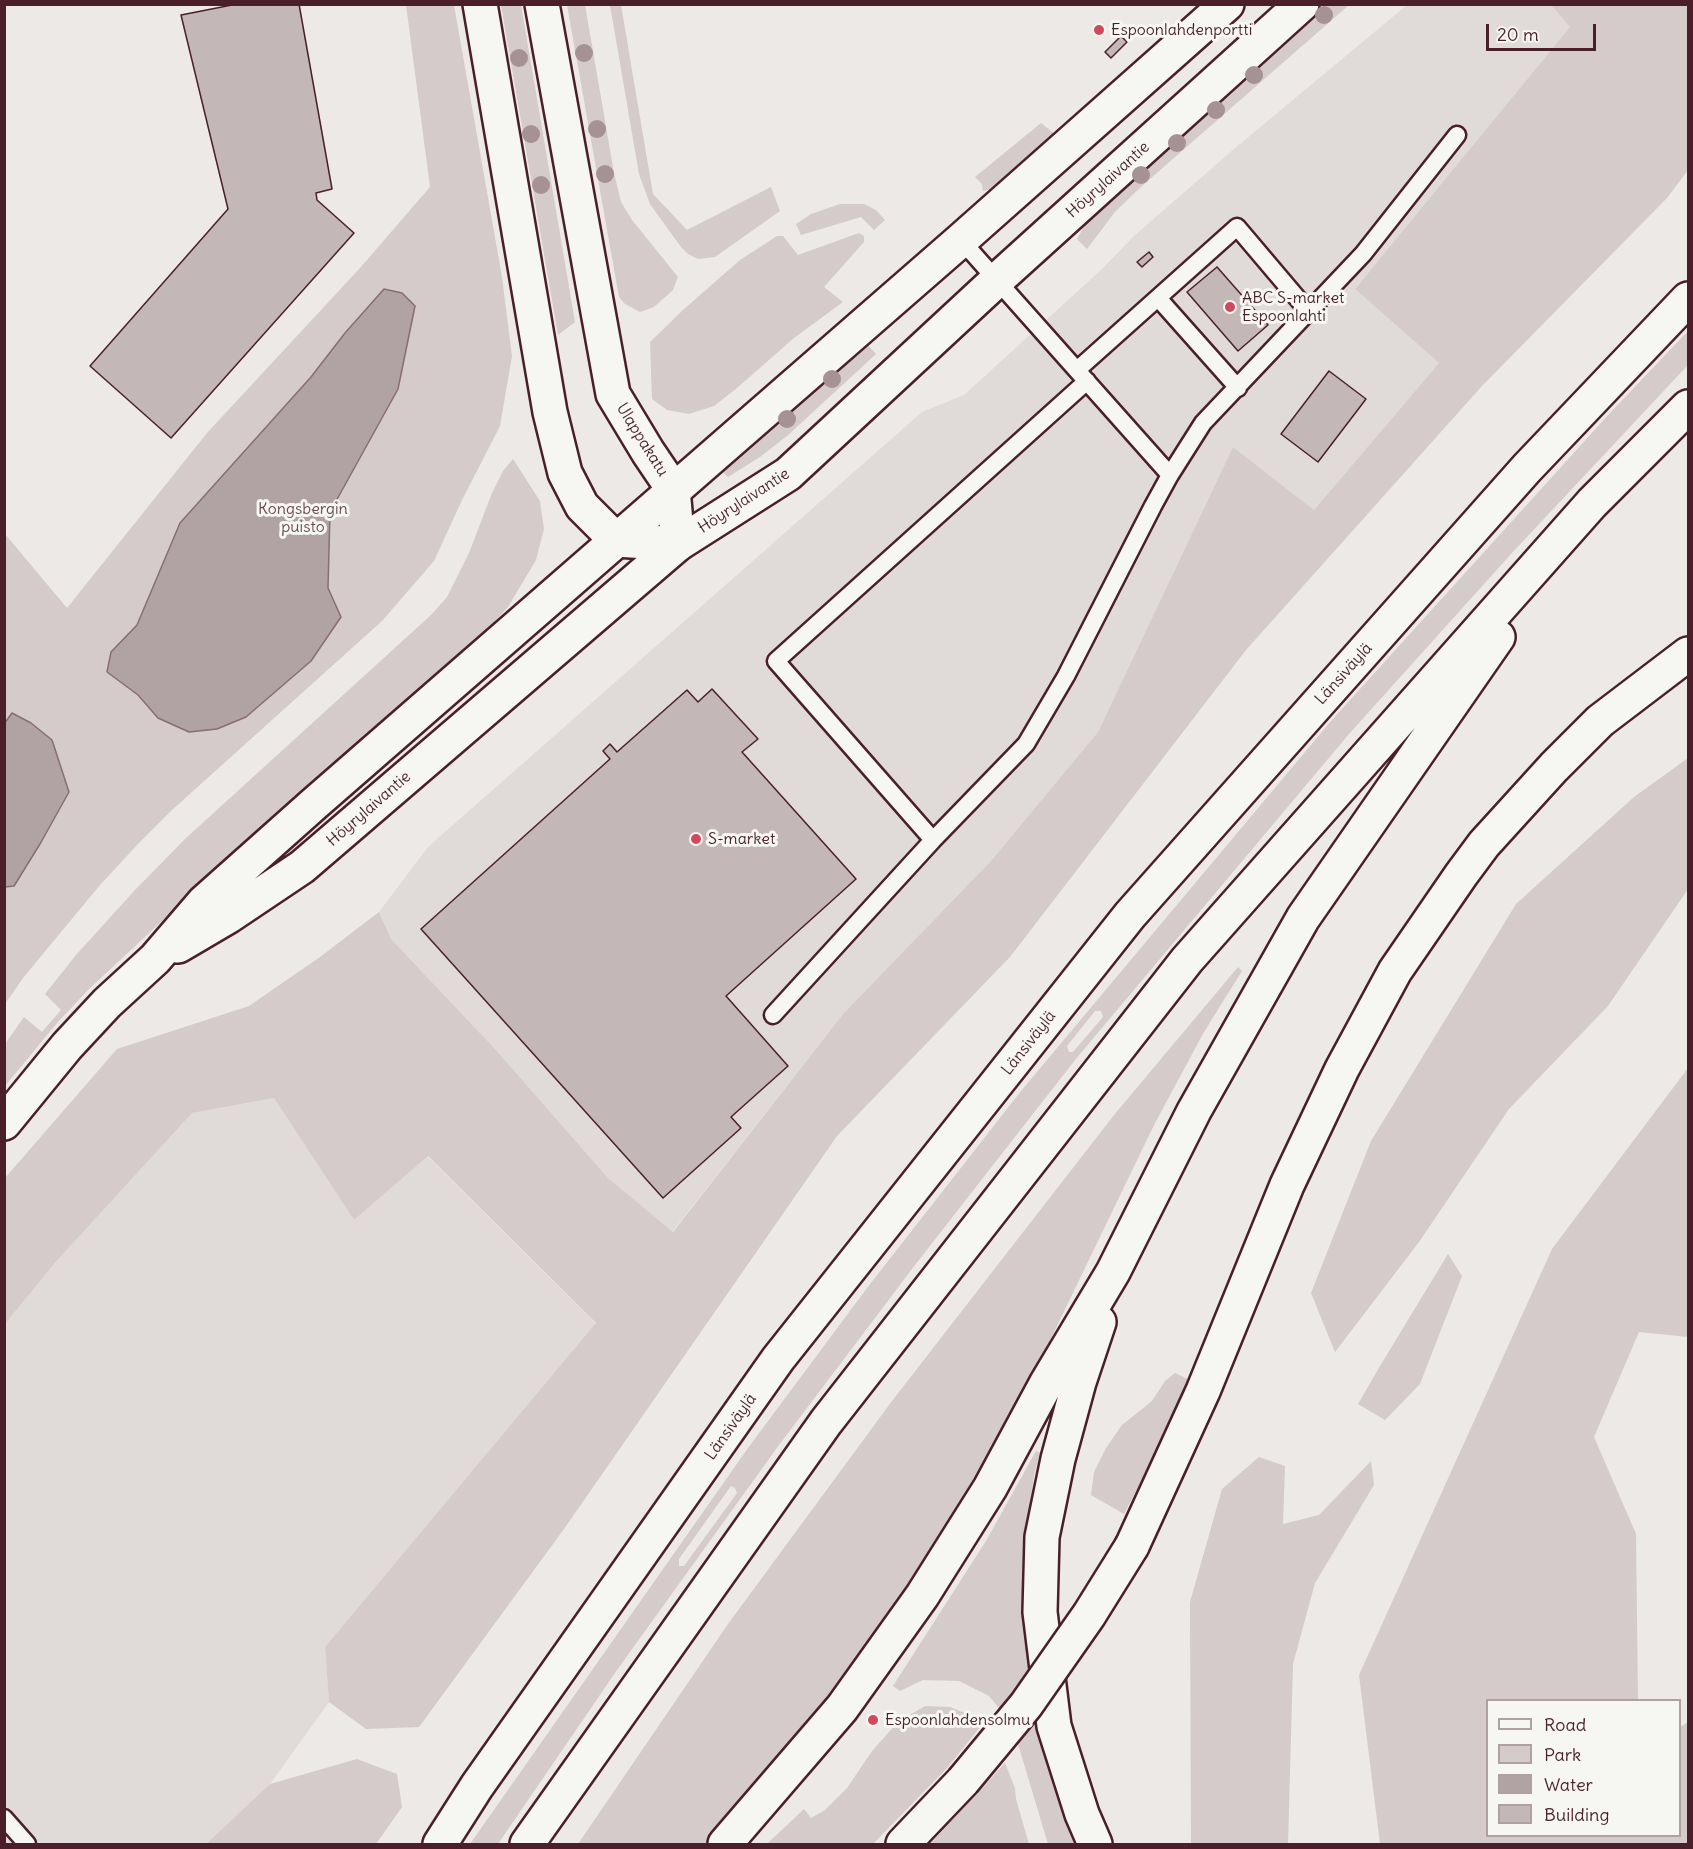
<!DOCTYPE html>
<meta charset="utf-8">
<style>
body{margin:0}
#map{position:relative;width:1693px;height:1849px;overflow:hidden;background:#ece9e6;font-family:Delius,sans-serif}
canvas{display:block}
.frame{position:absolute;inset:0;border:6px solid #4a1f2b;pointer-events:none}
.legend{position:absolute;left:1486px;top:1699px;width:195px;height:138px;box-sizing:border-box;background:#f6f6f2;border:2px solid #b1a0a2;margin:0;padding:8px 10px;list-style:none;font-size:18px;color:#4a1f2b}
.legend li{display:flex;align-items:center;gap:12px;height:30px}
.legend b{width:30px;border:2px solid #b1a0a2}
.scale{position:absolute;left:1486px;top:24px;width:110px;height:27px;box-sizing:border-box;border:3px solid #4a1f2b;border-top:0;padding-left:8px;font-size:18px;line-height:21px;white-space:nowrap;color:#4a1f2b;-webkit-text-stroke:4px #f6f6f2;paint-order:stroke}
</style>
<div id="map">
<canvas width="1693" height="1849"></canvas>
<div class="frame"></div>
<ul class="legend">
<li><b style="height:8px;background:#f6f6f2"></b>Road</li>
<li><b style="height:16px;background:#d4cbca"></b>Park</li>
<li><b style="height:16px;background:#b1a2a3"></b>Water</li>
<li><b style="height:16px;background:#c4b7b7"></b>Building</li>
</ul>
<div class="scale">20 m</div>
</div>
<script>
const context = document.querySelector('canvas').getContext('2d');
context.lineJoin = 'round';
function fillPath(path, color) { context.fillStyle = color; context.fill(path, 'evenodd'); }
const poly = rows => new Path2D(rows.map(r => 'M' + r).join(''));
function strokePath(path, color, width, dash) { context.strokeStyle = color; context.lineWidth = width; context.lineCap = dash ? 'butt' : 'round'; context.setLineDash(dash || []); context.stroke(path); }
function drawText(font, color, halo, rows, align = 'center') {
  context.font = font + ' Delius,sans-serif'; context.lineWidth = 6; context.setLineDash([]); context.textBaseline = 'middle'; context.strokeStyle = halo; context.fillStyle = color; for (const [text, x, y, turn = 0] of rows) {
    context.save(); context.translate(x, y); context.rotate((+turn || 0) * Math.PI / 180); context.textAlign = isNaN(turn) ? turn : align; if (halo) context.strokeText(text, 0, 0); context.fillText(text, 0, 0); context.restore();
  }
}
fillPath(poly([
 [1407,5,1551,5,1570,27,1355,289,1439,363,1314,510,1233,447,1098,732,990,862,843,1014,672,1232,608,1178,496,1050,391,939,379,912,428,847,922,412,964,395,1102,269,1134,236,1234,149],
 [274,1098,354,1220,427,1156,596,1324,325,1647,329,1702,270,1784,206,1844,5,1844,5,1324,54,1264,192,1113]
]), '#e0dad8');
fillPath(poly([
 [406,5,454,5,502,277,512,356,500,426,462,500,434,561,382,621,172,810,138,844,100,885,23,978,5,1004,5,534,67,608,207,433,360,268,430,187],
 [501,5,521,5,575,322,558,335],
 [567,5,585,5,614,173,621,202,632,220,678,277,673,290,654,307,640,312,625,304,619,297],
 [610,5,621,5,653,194,687,230,771,187,780,211,715,257,698,259,688,254,681,247,650,204,639,174],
 [1326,5,1349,5,1143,185,1115,212,1087,249,1077,239,1090,216,1130,176],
 [1551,5,1688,5,1688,170,1667,198,1482,386,1246,650,1010,957,837,1136,564,1529,419,1727,366,1729,329,1702,325,1647,596,1323,428,1156,354,1220,274,1098,192,1113,54,1264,5,1324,5,1178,117,1049,249,1006,320,957,379,912,391,939,496,1050,608,1178,673,1232,843,1014,990,862,1098,732,1233,447,1314,510,1439,363,1355,289,1570,27],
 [1041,123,1056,135,995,188,983,191,982,184,975,177],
 [840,204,864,204,876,210,885,220,874,230,861,217,801,235,796,224,811,214],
 [859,233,864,236,864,242,824,287,843,302,794,338,737,388,714,406,689,414,667,410,652,399,650,342,683,310,740,260,777,236,783,236,798,255],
 [1688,331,1688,365,1511,554,1349,734,1075,1060,915,1265,779,1445,617,1670,498,1844,470,1844,748,1448,867,1288,1021,1091,1331,721,1610,413],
 [1095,1011,1101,1011,1103,1017,1073,1052,1069,1052,1067,1046],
 [731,1486,735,1488,737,1493,684,1566,679,1566,679,1559],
 [864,341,876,354,787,436,760,457,728,477,718,467],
 [513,459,540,501,544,529,536,560,508,607,461,658,177,907,89,989,57,1023,5,1086,5,1044,24,1017,42,1032,61,1010,45,994,76,955,135,890,185,839,431,615,447,597,469,553,492,493,503,471],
 [1688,758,1688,889,1608,1006,1509,1109,1419,1242,1335,1352,1311,1293,1371,1141,1516,904,1634,797],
 [1238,967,1242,971,1204,1032,1155,1123,1026,1390,941,1537,888,1618,839,1684,771,1772,706,1844,578,1844,728,1624,892,1401,1114,1115],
 [1688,1068,1688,1337,1639,1332,1594,1437,1636,1534,1638,1700,1488,1700,1488,1836,1680,1836,1680,1727,1688,1722,1688,1844,1380,1844,1359,1675,1552,1249],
 [1448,1254,1462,1276,1420,1384,1385,1420,1358,1404,1380,1366],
 [1175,1373,1188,1379,1156,1453,1124,1514,1091,1495,1094,1472,1106,1448,1122,1425,1152,1401,1165,1381],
 [1036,1451,1040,1453,1034,1475,1022,1569,1025,1637,1034,1709,1081,1844,1048,1844,1012,1724,989,1696,959,1681,923,1680,900,1691,893,1686,986,1541],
 [1259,1457,1285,1466,1283,1524,1319,1515,1371,1461,1374,1485,1315,1583,1293,1664,1288,1844,1191,1844,1190,1602,1222,1489],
 [925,1706,950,1707,985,1721,947,1768,873,1844,767,1844,804,1809,811,1818,825,1810,847,1788,872,1751,899,1721],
 [357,1759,397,1774,402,1807,376,1844,206,1844,270,1784],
 [1005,1763,1015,1788,1016,1799,1029,1844,930,1844]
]), '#d4cbca');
const water = poly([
 [384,289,402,293,415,306,398,389,330,512,328,588,341,617,311,661,246,717,217,729,189,732,158,718,138,695,107,672,111,652,137,625,180,523,311,377,345,333,384,289],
 [12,713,31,723,52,740,69,792,40,844,14,886,5,887,4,724,12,713]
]);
fillPath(water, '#b1a2a3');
strokePath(water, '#886e73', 1.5);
const building = poly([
 [237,4,299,4,332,189,316,193,317,200,354,233,171,438,90,366,228,209,181,15,237,4],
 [1121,36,1127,42,1111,58,1105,52,1121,36],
 [1149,252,1153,257,1142,267,1137,262,1149,252],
 [1217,267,1268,325,1238,351,1187,292,1217,267],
 [1329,371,1366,399,1318,462,1281,434,1329,371],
 [712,689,758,739,742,752,856,879,726,996,788,1066,731,1117,741,1128,663,1198,421,929,610,759,603,751,610,744,617,752,687,690,698,702,712,689]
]);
fillPath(building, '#c4b7b7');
strokePath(building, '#4a1f2b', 1.5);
const service = poly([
 [961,240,1170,475],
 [1158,298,1238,388],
 [1077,370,1237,227,1309,312],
 [933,840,776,661,1087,381],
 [773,1015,933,840,1026,744,1066,676,1153,506,1170,475,1203,423,1363,254,1457,135],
 [4,1818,27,1844]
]);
const tertiary = poly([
 [480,4,550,412,565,473,582,506,616,540,678,544,673,489,648,452,613,394,542,4]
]);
const primary = poly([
 [178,946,229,916,302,867,678,544,788,474,997,280,1302,4],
 [4,1123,67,1046,107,1003,155,959,204,902,314,804,961,240,1227,4]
]);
const motorway = poly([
 [1132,1546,1203,1391,1287,1185,1342,1069,1395,971,1461,875,1484,844,1554,767,1600,721,1688,654],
 [440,1844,477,1786,778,1359,1130,915,1527,468,1688,299],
 [527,1844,826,1422,1187,960,1592,503,1688,407],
 [725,1844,842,1708,922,1596,990,1488,1046,1384,1113,1272,1194,1111,1303,918,1498,637],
 [903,1844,963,1781],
 [1095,1844,1082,1814,1054,1726,1040,1612,1042,1537,1058,1459,1079,1382,1099,1322]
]);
strokePath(service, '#4a1f2b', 21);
strokePath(tertiary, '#4a1f2b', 38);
strokePath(primary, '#4a1f2b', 38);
strokePath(motorway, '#4a1f2b', 38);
strokePath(service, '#f6f6f2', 16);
strokePath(tertiary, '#f6f6f2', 33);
strokePath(primary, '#f6f6f2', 33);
strokePath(motorway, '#f6f6f2', 33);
const motorwayBridge = poly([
 [963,1781,1026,1705,1089,1615,1132,1546]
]);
strokePath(motorwayBridge, '#4a1f2b', 38, []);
strokePath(motorwayBridge, '#f6f6f2', 33);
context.fillStyle = '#a69295';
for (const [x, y] of [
 [1324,15],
 [584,53],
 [519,58],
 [1254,75],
 [1216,110],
 [597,129],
 [531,134],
 [1177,143],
 [605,174],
 [1141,175],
 [541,185],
 [832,379],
 [787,419]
]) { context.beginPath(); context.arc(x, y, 9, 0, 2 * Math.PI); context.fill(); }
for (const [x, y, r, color] of [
 [1099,30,6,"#d1495b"],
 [1230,307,6,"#d1495b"],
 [696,839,6,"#d1495b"],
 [873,1720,6,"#d1495b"]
]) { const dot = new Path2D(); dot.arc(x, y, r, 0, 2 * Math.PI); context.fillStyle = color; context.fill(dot); strokePath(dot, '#f6f6f2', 2); }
drawText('16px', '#4a1f2b', '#f6f6f2', [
 ["Espoonlahdenportti",1111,30],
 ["ABC S-market",1242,298],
 ["Espoonlahti",1242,316],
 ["S-market",708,839],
 ["Espoonlahdensolmu",885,1720]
], 'left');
drawText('16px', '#4a1f2b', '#f6f6f2', [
 ["Höyrylaivantie",1108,180,-42],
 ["Ulappakatu",642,440,58],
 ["Höyrylaivantie",744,501,-33],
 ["Länsiväylä",1344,674,-48],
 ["Höyrylaivantie",369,809,-41],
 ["Länsiväylä",1029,1043,-52],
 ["Länsiväylä",731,1427,-55]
]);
drawText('16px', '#6c4a53', '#f6f6f2', [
 ["Kongsbergin",303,509],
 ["puisto",303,527]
]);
</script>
